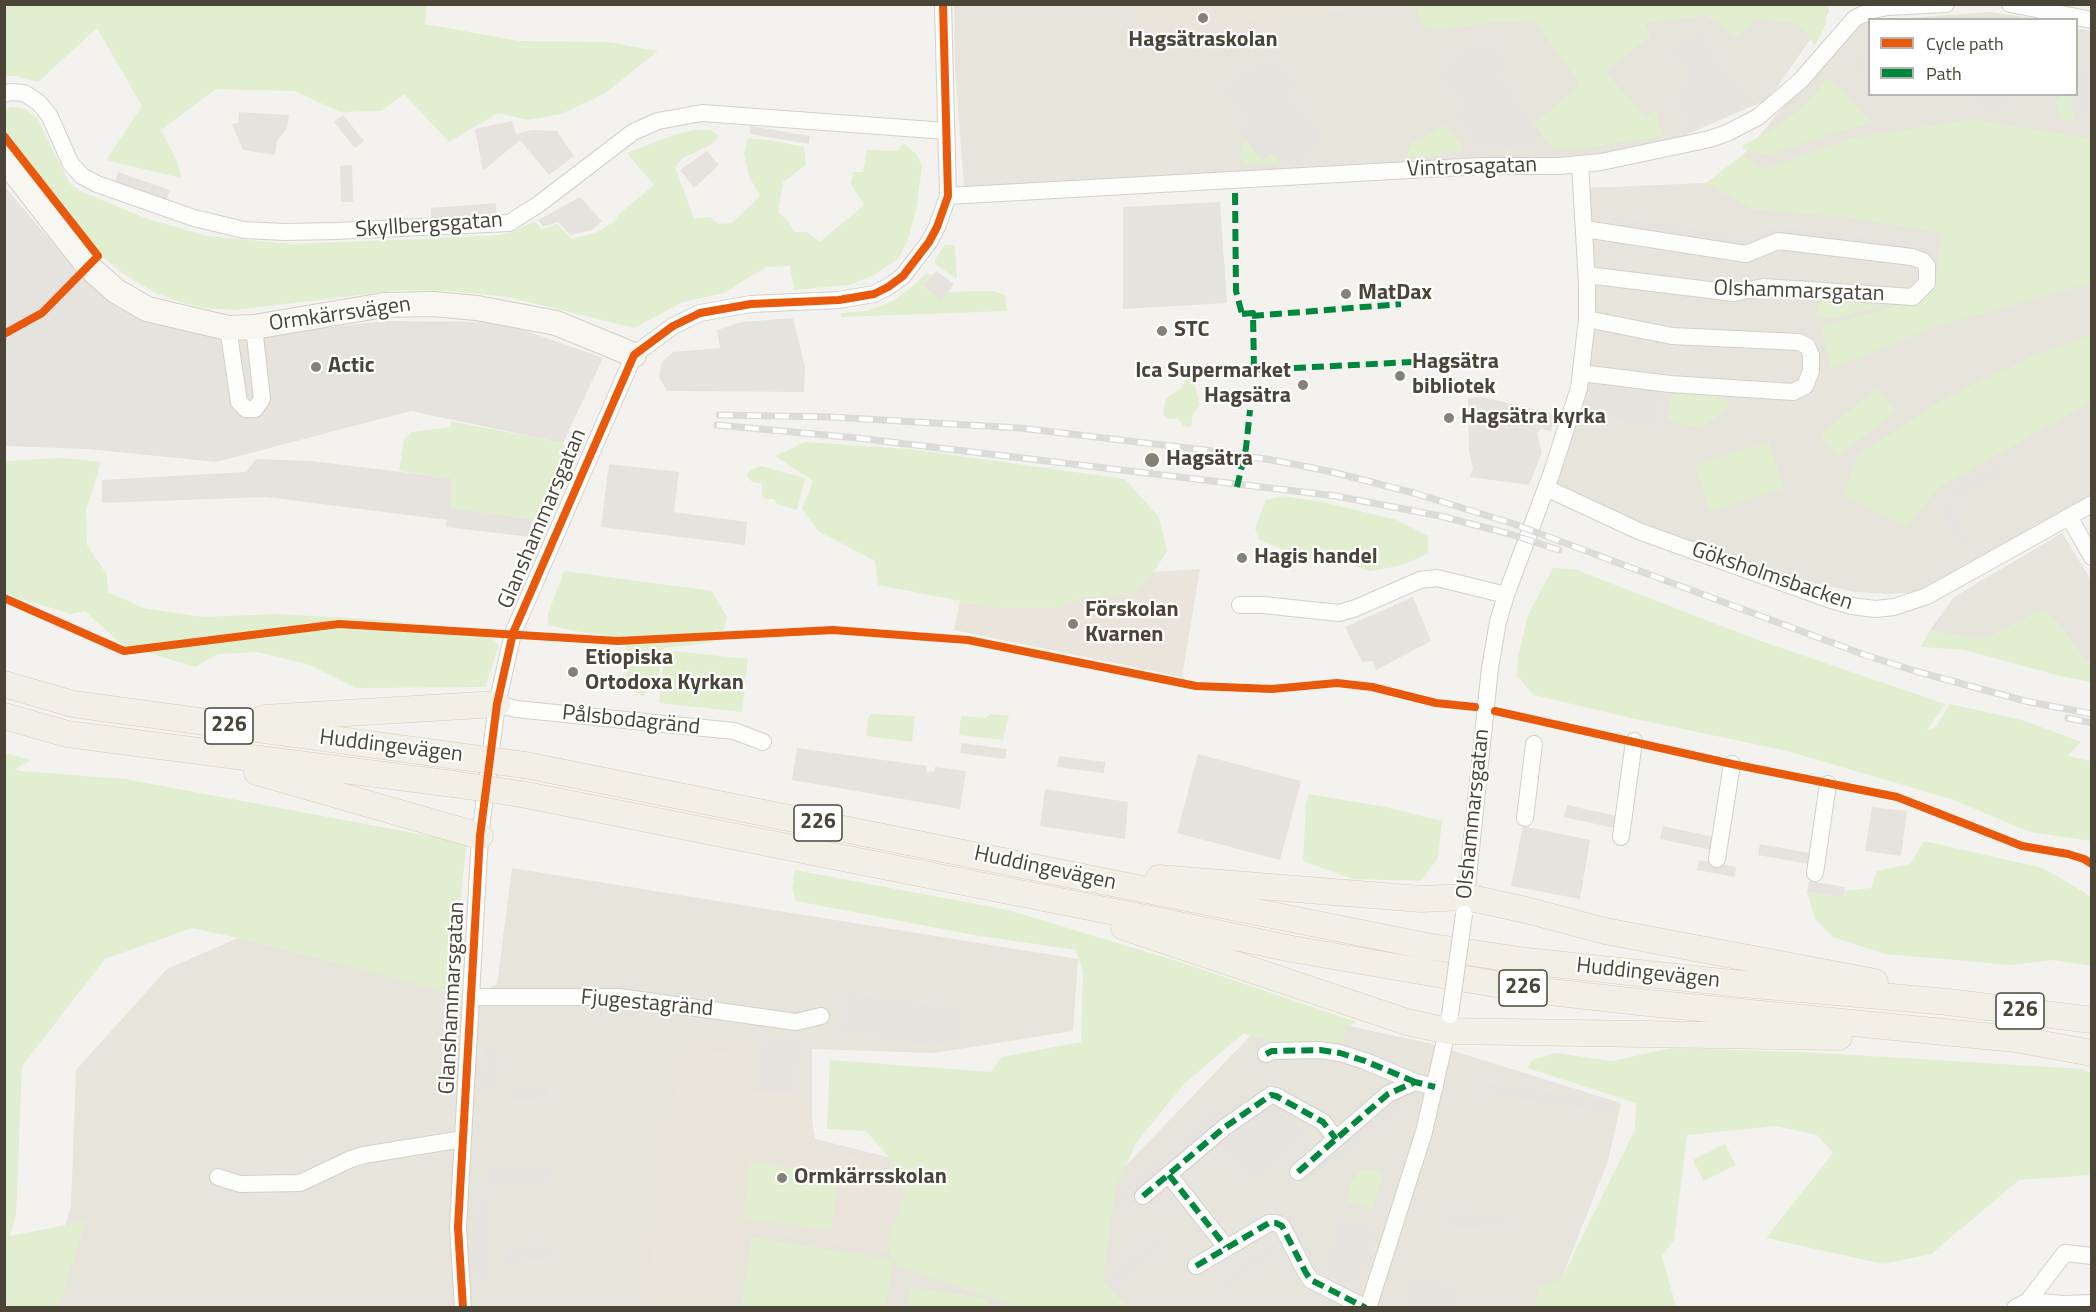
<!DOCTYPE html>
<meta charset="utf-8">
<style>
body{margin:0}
#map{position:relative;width:2096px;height:1312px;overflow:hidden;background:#f4f2ee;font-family:"Titillium Web",sans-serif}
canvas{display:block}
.frame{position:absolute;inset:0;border:6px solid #4b4439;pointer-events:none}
.legend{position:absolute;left:1868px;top:18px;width:210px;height:78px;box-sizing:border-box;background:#fff;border:2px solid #b7b4b0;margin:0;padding:8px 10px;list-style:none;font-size:18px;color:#4b4439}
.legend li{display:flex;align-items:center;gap:12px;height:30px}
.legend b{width:30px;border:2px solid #b7b4b0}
</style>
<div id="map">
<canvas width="2096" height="1312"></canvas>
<div class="frame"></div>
<ul class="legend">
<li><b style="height:8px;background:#e8590c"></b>Cycle path</li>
<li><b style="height:8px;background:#00873e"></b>Path</li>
</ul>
</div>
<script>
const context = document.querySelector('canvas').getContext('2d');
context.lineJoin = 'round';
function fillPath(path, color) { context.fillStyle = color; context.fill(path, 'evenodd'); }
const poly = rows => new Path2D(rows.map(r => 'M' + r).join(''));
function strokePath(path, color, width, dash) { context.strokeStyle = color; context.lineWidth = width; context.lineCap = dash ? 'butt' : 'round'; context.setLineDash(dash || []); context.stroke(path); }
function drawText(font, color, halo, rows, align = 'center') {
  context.font = font + ' "Titillium Web",sans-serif'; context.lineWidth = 4.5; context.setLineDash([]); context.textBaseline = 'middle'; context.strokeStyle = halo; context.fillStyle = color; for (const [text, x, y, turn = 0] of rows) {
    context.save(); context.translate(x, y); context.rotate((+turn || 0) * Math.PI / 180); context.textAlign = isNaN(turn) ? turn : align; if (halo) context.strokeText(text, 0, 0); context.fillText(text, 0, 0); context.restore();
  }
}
fillPath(poly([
 [1828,4,1829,12,1769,99,1639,155,965,199,955,69,954,5],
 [1989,12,2040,19,1882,20],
 [1869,22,1870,94,2076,94,2077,28,2091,31,2091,502,1938,591,1886,594,1855,592,1760,571,1554,499,1577,405,1586,188,1706,183,1743,155,1851,26],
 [2062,533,2091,580,2091,662,2084,659,2056,621,2043,610,1989,637,1965,637,1930,630,1954,597],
 [512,868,1078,959,1073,1031,934,1053,812,1049,812,1138,922,1166,1028,1307,42,1308,71,1206,76,1070,167,969,238,938,471,997,497,984],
 [1275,1010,1428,1043,1621,1103,1608,1161,1561,1280,1563,1307,1074,1308,1116,1176]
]), '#e7e4dc');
fillPath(poly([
 [4,186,66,258,118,308,218,335,262,335,385,321,501,322,603,358,563,443,411,411,216,462,88,449,5,446]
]), '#e6e2de');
fillPath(poly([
 [1128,5,1409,5,1409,6,1257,19,1166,33,1146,28,1136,20],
 [1200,569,1182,677,954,630,960,601,992,607,1056,608,1086,596,1132,593,1154,572],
 [703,1050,746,1055,742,1089,799,1095,812,1117,816,1148,858,1157,893,1172,907,1185,898,1254,747,1230,729,1307,650,1308,648,1306,652,1252,681,1059]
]), '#eae5da');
fillPath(poly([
 [126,5,427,5,425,24,519,41,607,42,658,51,604,94,561,114,528,120,498,113,449,142,404,94,381,111,340,112,295,91,216,89,161,130,178,163,181,178,106,160,142,106,97,28,38,82,16,76,5,76,5,5],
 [1417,5,1827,5,1826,24,1815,45,1798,24,1757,19,1734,39,1720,23,1706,16,1644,23,1651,36,1606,72,1645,117,1656,111,1662,136,1580,149,1552,148,1534,124,1580,84,1534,21,1486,23,1440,30,1421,25],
 [1829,77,1873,123,1844,130,1767,155,1743,149,1743,145,1773,130,1804,106],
 [2060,95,2072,96,2071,106,2076,120,2061,120,2055,102],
 [11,107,25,109,37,118,70,184,80,191,145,218,207,236,291,244,491,236,509,233,535,221,542,229,557,224,572,239,595,233,614,222,619,214,654,185,627,153,674,135,694,130,710,130,719,136,712,144,683,158,675,167,694,219,710,217,718,224,732,223,760,196,749,176,744,153,748,138,780,142,804,147,806,165,783,182,778,212,787,219,794,232,807,232,820,242,864,205,851,184,853,172,863,172,867,150,898,151,903,143,916,154,922,165,917,206,908,240,898,259,874,275,849,285,794,290,790,266,766,267,724,293,683,302,634,328,508,297,448,291,402,290,234,310,204,308,183,303,156,293,125,275,103,257,43,183,5,129,5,110],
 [1971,119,2091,139,2091,283,1937,326,1831,369,1821,327,1910,302,1935,286,1941,233,1846,217,1755,210,1706,183,1743,155,1765,169,1849,139],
 [1446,125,1461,144,1462,151,1441,152,1441,156,1406,157,1413,142],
 [1245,139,1263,160,1272,153,1280,163,1245,165,1240,159,1241,145],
 [945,244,955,246,957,279,935,264,935,260],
 [926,273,932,275,923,287,941,300,948,292,994,291,1005,295,1007,311,841,317,841,313,867,311,893,301,913,286],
 [1819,295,1898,303,1836,318,1816,317],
 [2091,335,2091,402,1939,487,1907,527,1843,496,1857,455,1951,395,2038,354],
 [1190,377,1194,381,1200,406,1193,413,1191,427,1183,426,1178,418,1169,419,1163,415,1166,398,1180,389,1183,385,1185,379],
 [1877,388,1897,411,1837,457,1820,435],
 [1673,392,1723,397,1728,404,1728,409,1707,424,1691,427,1667,419],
 [451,421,563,443,566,452,575,456,541,531,541,520,449,508,451,478,399,471,404,439,412,432,451,427],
 [805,442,909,449,1125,479,1159,517,1167,551,1154,572,1132,593,1086,596,1056,608,992,607,878,585,875,561,818,531,802,509,813,481,775,456],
 [1769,442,1784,488,1710,511,1695,465],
 [61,458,101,462,86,511,87,545,107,575,108,592,143,608,202,617,276,614,370,619,484,630,499,645,485,687,356,688,310,665,257,652,218,654,195,667,121,644,85,611,71,614,15,597,5,592,5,461],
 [761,466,805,478,797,510,777,504,774,499,765,499,762,496,762,484,752,482,747,476,749,471],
 [1282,496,1322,502,1397,520,1428,536,1428,554,1399,566,1369,571,1343,562,1305,559,1258,539,1255,528,1266,500],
 [1553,568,1574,569,1755,639,1945,704,1927,730,1936,727,1950,704,2022,720,2081,742,2068,756,2091,761,2091,841,2030,832,1951,799,1787,751,1631,718,1534,695,1517,676,1518,656,1528,615],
 [564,571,712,591,727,617,721,639,708,643,664,648,657,683,642,696,623,685,629,661,626,647,607,635,574,631,548,625,548,614],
 [2043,610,2056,621,2084,659,2091,662,2091,682,2060,676,1964,650,1921,647,1930,630,1965,637,1989,637],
 [665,650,748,659,742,712,659,703],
 [871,714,915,716,912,742,866,736,868,719],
 [990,714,1009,716,1003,740,959,735,961,716,986,718],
 [4,753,31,760,15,769,19,771,125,779,467,843,450,993,238,938,192,928,105,959,22,1066,16,1215,10,1236,86,1221,59,1307,5,1307],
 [1309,794,1385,807,1442,821,1438,858,1421,881,1353,879,1303,861,1306,804],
 [1924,841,2043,868,2085,893,2091,898,2091,966,2053,960,2011,965,1885,954,1833,937,1815,919,1807,892,1843,898,1845,891,1871,888,1877,871,1910,864],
 [795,870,1008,910,1180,962,1357,1022,1345,1028,1341,1048,1273,1041,1243,1034,1184,1084,1136,1143,1115,1190,1103,1281,1127,1307,1019,1307,897,1266,897,1261,889,1254,889,1237,909,1180,866,1131,827,1129,830,1060,991,1072,1002,1057,1081,1042,1083,972,1076,950,974,935,796,901,792,889],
 [1672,1048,1804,1052,2082,1069,2091,1073,2091,1175,2019,1180,1931,1254,1883,1264,1766,1238,1833,1153,1817,1135,1776,1126,1687,1135,1674,1240,1662,1256,1676,1307,1536,1307,1538,1287,1561,1280,1635,1130,1636,1103,1527,1068,1532,1060,1555,1053,1612,1061],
 [1725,1144,1736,1165,1704,1181,1693,1160],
 [750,1162,839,1173,831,1230,743,1218],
 [1361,1170,1378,1170,1383,1176,1372,1210,1346,1201,1351,1182],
 [752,1237,893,1260,885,1307,741,1307],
 [910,1287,989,1299,988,1307,907,1307]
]), '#e1eecf');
fillPath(poly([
 [1706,31,1707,40,1717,60,1752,103,1690,130,1674,98,1692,80,1672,48],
 [1488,41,1509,62,1497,74,1543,137,1525,149,1520,142,1511,148,1494,149,1488,142,1479,147,1453,114,1463,104,1438,72,1463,51,1476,45,1479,47],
 [1866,48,1869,54,1869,87,1851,58],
 [1279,62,1298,83,1287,92,1324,139,1297,161,1280,163,1272,153,1263,161,1239,131,1249,121,1224,90,1233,81,1236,83,1238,79,1253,66],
 [2091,62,2091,125,2072,104,2079,98,2077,94,2077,75],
 [1971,95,2004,95,2008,100,1989,116],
 [239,112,289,115,287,128,277,141,275,155,243,150,232,124,238,123],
 [343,115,364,141,355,148,334,122],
 [512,121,516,134,532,130,557,131,574,156,549,175,520,140,483,171,475,129],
 [751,126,810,136,809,144,750,134],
 [707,151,719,165,694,188,680,170],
 [352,165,353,202,341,202,340,166],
 [118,172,170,190,165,203,114,185],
 [580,197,602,221,592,230,570,235,558,222,543,227,538,220],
 [1220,202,1227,303,1123,309,1123,207],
 [496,203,496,216,431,220,431,208],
 [1615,217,1744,236,1778,226,1918,243,1916,253,1779,237,1743,251,1613,231],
 [936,271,954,284,941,301,923,286],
 [793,318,805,367,804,392,667,391,659,377,662,362,673,352,720,348,717,330,742,322],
 [1593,379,1663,391,1657,427,1587,415],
 [1482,397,1555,414,1551,432,1541,428,1537,434,1542,453,1529,485,1470,477,1473,469,1469,451,1468,398],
 [256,459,311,461,451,478,450,508,533,519,530,537,446,527,447,520,266,497,102,503,102,480,246,472],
 [1996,462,2003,474,1952,503,1945,493],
 [609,464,679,472,674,512,747,522,745,545,601,527],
 [1950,503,1972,545,1966,548,1959,543,1941,509],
 [1413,597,1431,641,1376,670,1372,661,1362,662,1345,627],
 [961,743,1007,749,1005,759,960,753],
 [797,748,927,766,926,771,934,772,935,767,966,771,960,809,792,780],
 [1198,754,1301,781,1280,860,1177,833],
 [1059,756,1105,762,1104,773,1057,767],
 [1045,789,1128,802,1125,839,1040,826],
 [1567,805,1616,816,1614,828,1564,817],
 [1872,807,1907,811,1901,856,1865,851],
 [1523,826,1590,840,1580,899,1511,886],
 [1663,826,1714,837,1711,850,1660,839],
 [1760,844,1815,854,1814,865,1758,855],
 [1699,860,1736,867,1735,877,1697,870],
 [1809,881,1845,887,1843,898,1807,892],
 [848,993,962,1009,958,1041,932,1046,841,1031],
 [764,1036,801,1040,794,1095,757,1091],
 [484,1047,499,1048,496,1088,481,1087],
 [1482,1082,1615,1103,1613,1114,1480,1092],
 [511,1087,548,1088,548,1101,511,1100],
 [1402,1094,1408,1101,1325,1171,1318,1163],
 [1275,1098,1306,1136,1252,1181,1218,1145,1166,1186,1175,1197,1159,1205,1139,1201,1128,1208,1117,1195,1221,1107,1238,1128],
 [550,1168,550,1183,487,1185,486,1170],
 [475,1194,488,1195,487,1262,489,1279,475,1282,473,1257],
 [1444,1213,1509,1217,1508,1230,1443,1227],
 [1341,1217,1376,1229,1358,1286,1323,1274],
 [1156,1238,1164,1247,1116,1286,1109,1277],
 [551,1245,552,1258,506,1264,505,1250],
 [1269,1245,1274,1251,1227,1288,1222,1281],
 [1409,1280,1456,1283,1454,1307,1408,1307]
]), '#e6e3df');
const street = poly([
 [2010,4,2092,20],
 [4,94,11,92,24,93,38,102,49,115,71,164,82,176,97,184,194,218,244,230,285,232,336,231,509,223,539,204,633,132,658,121,702,113,946,131],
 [948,196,1481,166,1559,166,1601,162,1710,139,1727,133,1758,117,1801,80,1855,18,1873,10,1888,7,1946,4],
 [1585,229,1746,254,1778,241,1912,257,1923,261,1927,266,1927,283,1913,297,1763,287,1734,293,1587,275],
 [228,328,239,402,246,409,255,409,262,399,254,327],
 [1581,373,1670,384,1793,392,1805,386,1811,371,1811,355,1807,346,1799,342,1672,336,1587,319],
 [1546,488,1641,532,1831,600,1852,606,1875,609,1894,607,1927,596,2092,504],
 [2069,517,2092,557],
 [1240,605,1263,605,1339,613,1356,608,1420,580,1437,578,1506,595],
 [497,704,516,709,734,731,763,742],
 [1525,818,1534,744],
 [1621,837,1634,741],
 [1717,859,1732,764],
 [1815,873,1828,784],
 [1465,906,1490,668,1498,622,1506,595,1552,472,1579,388,1587,319,1587,284,1580,164],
 [471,997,619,997,796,1022,821,1016],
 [1266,1054,1272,1051,1320,1050,1340,1053,1365,1061,1415,1082],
 [1298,1172,1388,1094,1415,1082,1435,1087],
 [1169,1175,1226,1247],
 [218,1177,240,1184,300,1183,351,1159,364,1155,463,1139],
 [1143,1196,1225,1127,1271,1095,1276,1096,1323,1122,1336,1139],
 [1196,1266,1269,1223,1276,1223,1282,1226,1306,1273,1311,1280,1366,1308],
 [2028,1301,2065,1253,2092,1256],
 [463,1308,458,1227,480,836,497,704,513,633,634,355,673,326,700,313,751,304,839,300,874,294,888,287,903,276,929,242,937,227,948,196,943,4],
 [1368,1308,1424,1132,1449,1023],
 [2015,1308,2028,1301,2064,1304,2092,1303]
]);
const secondary = poly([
 [4,159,88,266,116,291,147,309,228,328,254,327,384,305,433,304,477,308,556,323,634,355]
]);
const primary = poly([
 [4,684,73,704,457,756],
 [4,716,67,734,453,784],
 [264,718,497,704],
 [525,765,1426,946,1527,961,1732,983,1948,1002,2092,1020],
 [257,772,480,836],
 [521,794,1165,922,1292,949,1524,989,1639,1002,2015,1039,2092,1053],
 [1159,878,1421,899,1466,897,1526,910,1605,931,1875,982],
 [1124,927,1407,1022,1448,1031,1839,1037]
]);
strokePath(street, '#d2d0cb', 18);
strokePath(secondary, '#d3cfc5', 26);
strokePath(primary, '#d6cebb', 27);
strokePath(street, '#fdfdfc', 16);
strokePath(secondary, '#f7f6f1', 24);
strokePath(primary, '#f2efe6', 26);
const rail = poly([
 [719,415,831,417,1020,428,1205,450,1272,460,1328,471,1414,493,1514,524,1865,655,1915,671,2025,701,2092,714],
 [717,425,857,438,1336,496,1440,516,1510,534,1559,550],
 [2068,718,2092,723]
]);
strokePath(rail, '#dbdbda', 7);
strokePath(rail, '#fff', 4.5, [14]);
const streetBridge = poly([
 [1450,1015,1464,914]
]);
const primaryBridge = poly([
 [457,756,525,765],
 [453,784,521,794]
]);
strokePath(streetBridge, '#d2d0cb', 18, []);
strokePath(primaryBridge, '#d6cebb', 27, []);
strokePath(streetBridge, '#fdfdfc', 16);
strokePath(primaryBridge, '#f2efe6', 26);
strokePath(poly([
 [1235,193,1236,291,1242,314],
 [1242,314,1253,313,1254,370,1413,362],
 [1252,316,1401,304],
 [1237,487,1246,448,1250,410],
 [1266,1054,1272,1051,1320,1050,1340,1053,1365,1061,1415,1082],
 [1298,1172,1388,1094,1415,1082,1435,1087],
 [1169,1175,1226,1247],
 [1143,1196,1225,1127,1271,1095,1276,1096,1323,1122,1336,1139],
 [1196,1266,1269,1223,1276,1223,1282,1226,1306,1273,1311,1280,1366,1308]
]), '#00873e', 6, [12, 6]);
strokePath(poly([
 [4,136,98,256,42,313,4,334],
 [4,598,124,651,339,624,618,641,833,630,968,640,1196,686,1272,689,1337,683,1372,687,1436,703,1475,707],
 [1495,711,1732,764,1897,797,2022,846,2068,854,2084,859,2092,864],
 [463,1308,458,1227,480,836,497,704,513,633,634,355,673,326,700,313,751,304,839,300,874,294,888,287,903,276,929,242,937,227,948,196,943,4]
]), '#e8590c', 8);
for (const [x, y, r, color] of [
 [1203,18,6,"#868178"],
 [1346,294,6,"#868178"],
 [1162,331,6,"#868178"],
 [316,367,6,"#868178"],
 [1400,376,6,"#868178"],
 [1303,385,6,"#868178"],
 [1449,418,6,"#868178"],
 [1152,460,8,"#868178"],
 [1242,558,6,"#868178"],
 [1073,624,6,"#868178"],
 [573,672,6,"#868178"],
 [782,1178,6,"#868178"]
]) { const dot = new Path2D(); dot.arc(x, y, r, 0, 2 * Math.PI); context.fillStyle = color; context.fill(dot); strokePath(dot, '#fff', 2); }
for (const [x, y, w] of [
 [229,726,48],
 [818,823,48],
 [1523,988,48],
 [2020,1011,48]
]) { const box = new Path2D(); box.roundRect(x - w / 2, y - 18, w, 36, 4.5); context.fillStyle = '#fff'; context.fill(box); strokePath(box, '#4b4439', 1.5); }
drawText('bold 21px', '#4b4439', null, [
 ["226",229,726],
 ["226",818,823],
 ["226",1523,988],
 ["226",2020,1011]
]);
drawText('bold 22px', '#4b4439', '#fff', [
 ["Hagsätraskolan",1203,41,"center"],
 ["MatDax",1358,294],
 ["STC",1174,331],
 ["Hagsätra",1412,363],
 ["bibliotek",1412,388],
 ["Actic",328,367],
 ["Ica Supermarket",1291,372,"right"],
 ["Hagsätra",1291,397,"right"],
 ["Hagsätra kyrka",1461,418],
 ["Hagsätra",1166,460],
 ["Hagis handel",1254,558],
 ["Förskolan",1085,611],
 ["Kvarnen",1085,636],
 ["Etiopiska",585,659],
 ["Ortodoxa Kyrkan",585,684],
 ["Ormkärrsskolan",794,1178]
], 'left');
drawText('22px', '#4b4439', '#fff', [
 ["Vintrosagatan",1472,168,-2],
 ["Skyllbergsgatan",429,226,-4],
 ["Olshammarsgatan",1799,292,2],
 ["Ormkärrsvägen",340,315,-8],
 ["Glanshammarsgatan",543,519,-67],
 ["Göksholmsbacken",1772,577,19],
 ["Pålsbodagränd",631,721,6],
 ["Huddingevägen",391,747,7],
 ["Olshammarsgatan",1474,814,-84],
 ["Huddingevägen",1045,869,12],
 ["Huddingevägen",1648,974,6],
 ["Glanshammarsgatan",453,998,-87],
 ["Fjugestagränd",647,1004,5]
]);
</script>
